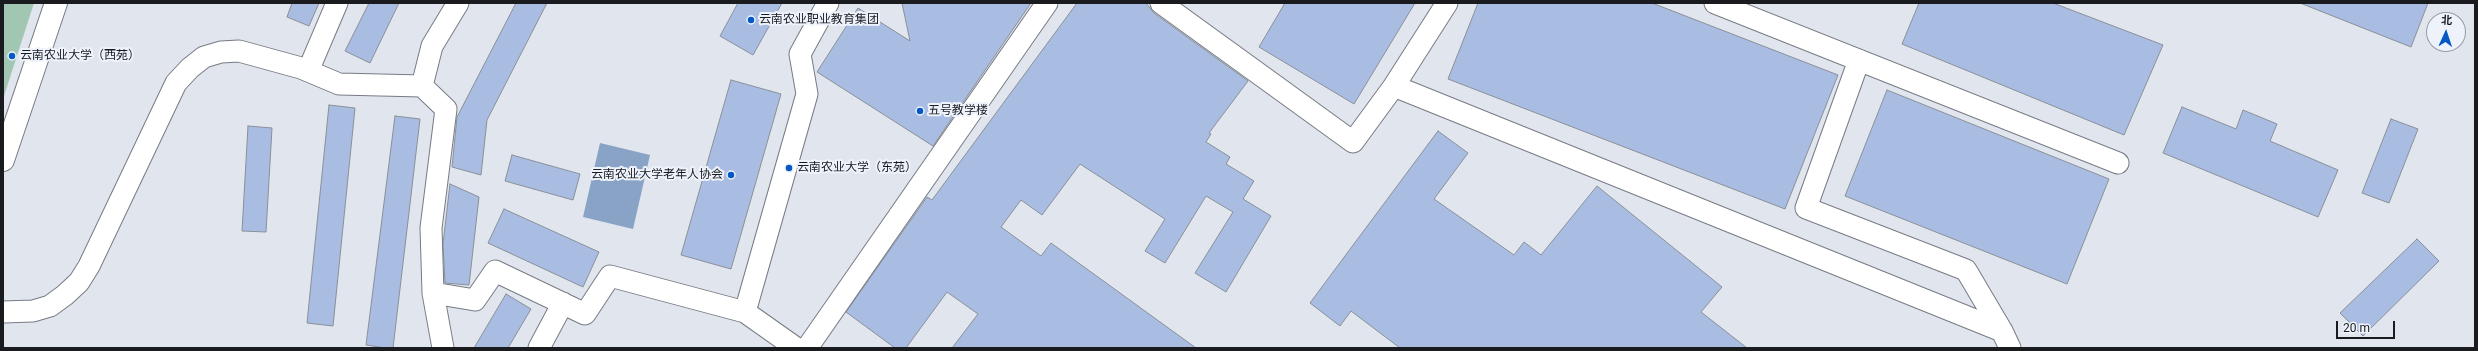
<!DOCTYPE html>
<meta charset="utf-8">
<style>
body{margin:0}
#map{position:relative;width:2478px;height:351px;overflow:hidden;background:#e0e5ee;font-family:Roboto,"Noto Sans SC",sans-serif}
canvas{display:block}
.frame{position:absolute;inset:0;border:4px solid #191b1e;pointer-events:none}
.north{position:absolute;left:2426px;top:12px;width:40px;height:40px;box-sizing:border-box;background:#edf2fb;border:1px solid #989ca3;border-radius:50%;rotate:3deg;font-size:11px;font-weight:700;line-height:16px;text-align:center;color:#191b1e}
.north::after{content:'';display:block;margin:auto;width:14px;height:18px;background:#0659c3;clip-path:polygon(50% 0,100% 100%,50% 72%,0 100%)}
.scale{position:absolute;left:2336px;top:321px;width:59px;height:18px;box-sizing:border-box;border:2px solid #191b1e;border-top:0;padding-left:5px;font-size:12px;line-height:14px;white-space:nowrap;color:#191b1e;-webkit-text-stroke:3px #edf2fb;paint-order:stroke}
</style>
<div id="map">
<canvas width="2478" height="351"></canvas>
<div class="frame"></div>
<div class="north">北</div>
<div class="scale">20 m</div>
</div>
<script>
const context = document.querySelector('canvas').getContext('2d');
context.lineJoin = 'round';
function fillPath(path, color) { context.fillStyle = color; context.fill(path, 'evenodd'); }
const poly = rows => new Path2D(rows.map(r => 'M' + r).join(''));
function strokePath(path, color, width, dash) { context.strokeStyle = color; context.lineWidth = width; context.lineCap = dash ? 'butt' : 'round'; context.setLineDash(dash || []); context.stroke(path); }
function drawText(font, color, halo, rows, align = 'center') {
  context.font = font + ' Roboto,"Noto Sans SC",sans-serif'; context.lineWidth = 4; context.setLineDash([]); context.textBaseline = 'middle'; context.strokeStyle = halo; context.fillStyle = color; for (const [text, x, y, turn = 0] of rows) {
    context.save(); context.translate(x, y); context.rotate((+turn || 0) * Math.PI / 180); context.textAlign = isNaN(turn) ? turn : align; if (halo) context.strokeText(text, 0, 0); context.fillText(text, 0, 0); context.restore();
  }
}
fillPath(poly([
 [3,3,34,3,3,99]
]), '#a1c7b2');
fillPath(poly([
 [600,143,650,155,633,229,583,217]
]), '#88a3c6');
const building = poly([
 [292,3,319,3,309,26,287,17,292,3],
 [369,3,399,3,370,63,345,51,369,3],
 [516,3,547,3,487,120,481,175,452,167,457,117,516,3],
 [738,3,782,3,753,55,720,36,738,3],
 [902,3,1031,3,933,146,817,72,858,8,910,41,902,3],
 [1077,3,1146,3,1154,13,1248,81,1209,133,1211,134,1206,142,1230,157,1226,164,1254,181,1243,199,1271,216,1226,292,1195,273,1233,212,1206,196,1165,263,1145,251,1165,219,1080,164,1042,215,1021,200,1001,227,1041,256,1051,243,1196,348,952,348,978,314,947,292,906,348,895,348,846,312,927,197,932,200,1077,3],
 [1285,3,1415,3,1354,104,1259,47,1285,3],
 [1478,3,1652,3,1838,75,1785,209,1448,79,1478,3],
 [1919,3,2053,3,2163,45,2124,135,1902,44,1919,3],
 [2300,3,2428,3,2411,47,2300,3],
 [731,80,781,94,731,269,681,255,731,80],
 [1887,90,2109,179,2067,284,1845,196,1887,90],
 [329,105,355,108,333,326,307,323,329,105],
 [2182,107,2236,129,2243,110,2277,124,2270,141,2338,170,2318,217,2163,153,2182,107],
 [395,116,420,119,393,348,386,348,366,345,395,116],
 [2391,119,2418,129,2389,203,2362,193,2391,119],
 [248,126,272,128,266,232,242,231,248,126],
 [1438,131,1468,153,1434,199,1514,255,1524,242,1541,255,1597,186,1722,287,1701,312,1747,348,1400,348,1351,311,1340,326,1310,303,1438,131],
 [512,155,580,174,573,200,505,181,512,155],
 [450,184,479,197,469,285,445,283,443,244,450,184],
 [504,209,599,252,583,287,488,243,504,209],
 [2417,239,2439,261,2363,336,2340,313,2417,239],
 [506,294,531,309,508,348,474,348,506,294]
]);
fillPath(building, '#a9bde3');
strokePath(building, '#8a8f97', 1);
const minor = poly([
 [1161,3,1353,142,1394,86,2002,331,2010,348],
 [1715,3,2118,163],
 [1859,60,1806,208,1966,270,2002,331],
 [308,71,337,3],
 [422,86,432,46,458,3],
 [1394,86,1447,3],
 [433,293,443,348],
 [3,312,33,311,50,306,65,295,79,282,89,266,176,83,190,68,204,57,221,52,239,51,301,68,339,84,422,86,446,109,431,228,433,293,475,300,495,271,585,314,610,276,745,312,807,94,800,54,828,3],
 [745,312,796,348],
 [539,348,563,303],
 [807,348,1047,3]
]);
const major = poly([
 [3,160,56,3]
]);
strokePath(minor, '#777b84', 23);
strokePath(major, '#777b84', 24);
strokePath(minor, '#fff', 21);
strokePath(major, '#fff', 22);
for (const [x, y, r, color] of [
 [751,20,4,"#0659c3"],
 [12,56,4,"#0659c3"],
 [920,111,4,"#0659c3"],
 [789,168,4,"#0659c3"],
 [731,175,4,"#0659c3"]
]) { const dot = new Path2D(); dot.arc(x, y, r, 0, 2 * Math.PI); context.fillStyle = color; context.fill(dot); strokePath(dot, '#edf2fb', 1.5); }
drawText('12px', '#191b1e', '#edf2fb', [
 ["云南农业职业教育集团",759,20],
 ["云南农业大学（西苑）",20,56],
 ["五号教学楼",928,111],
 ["云南农业大学（东苑）",797,168],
 ["云南农业大学老年人协会",723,175,"right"]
], 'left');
</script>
